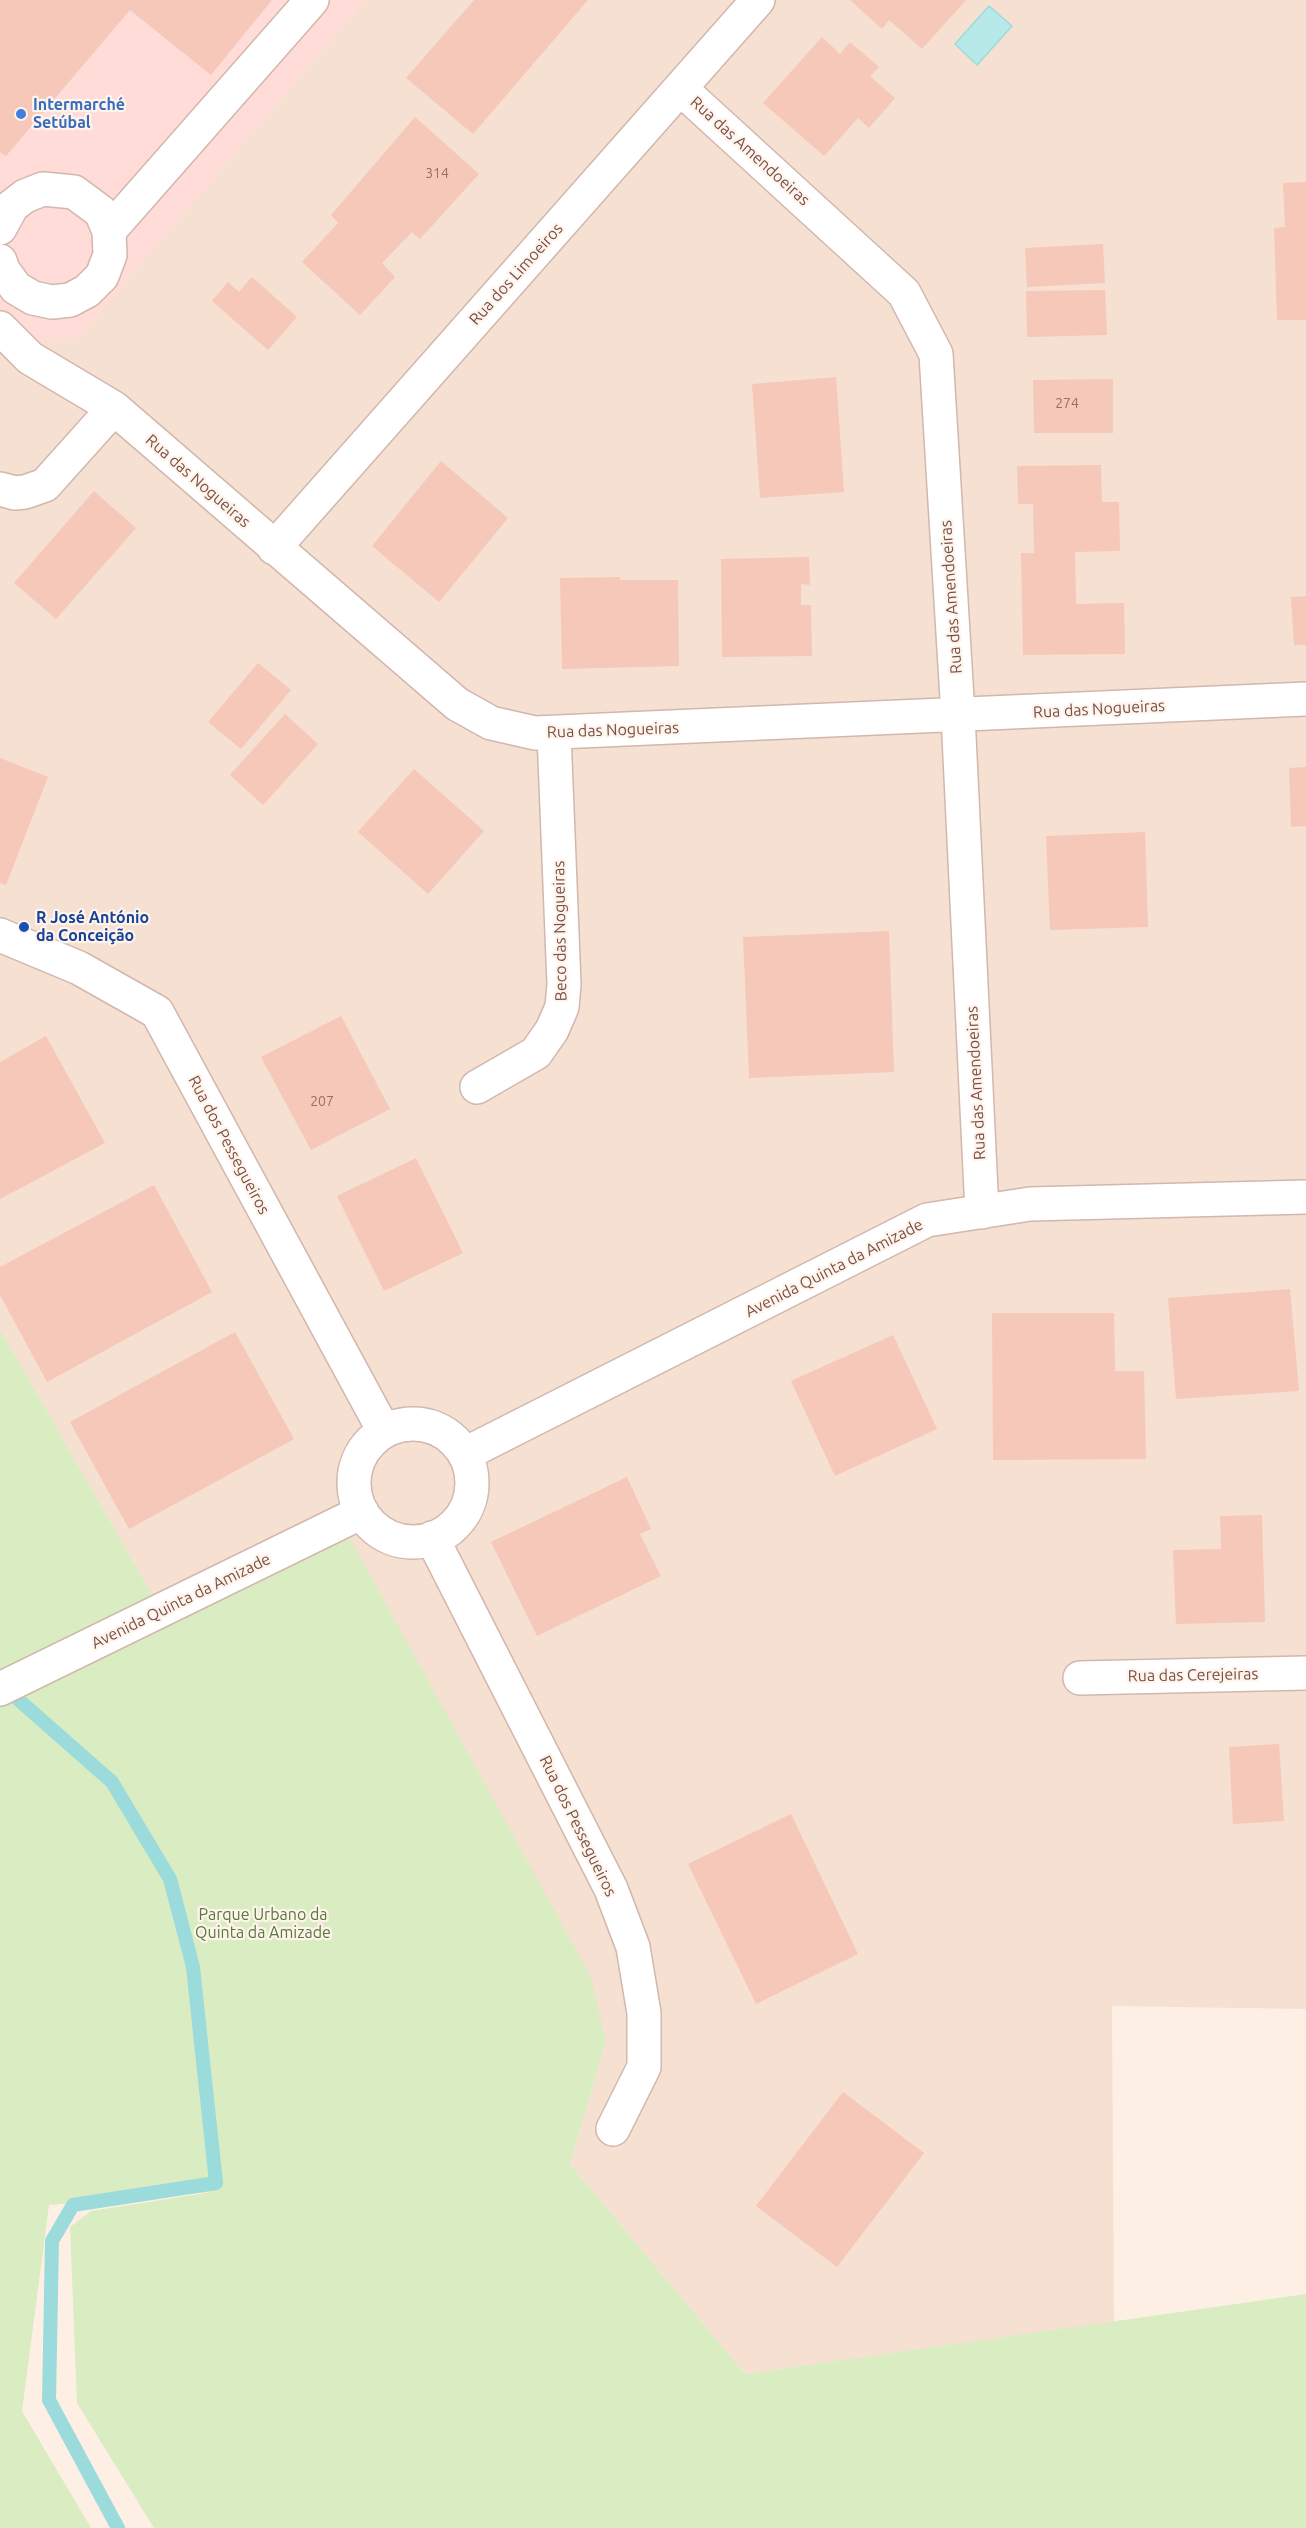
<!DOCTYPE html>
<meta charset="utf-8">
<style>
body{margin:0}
canvas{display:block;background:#feefe4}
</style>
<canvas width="1306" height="2528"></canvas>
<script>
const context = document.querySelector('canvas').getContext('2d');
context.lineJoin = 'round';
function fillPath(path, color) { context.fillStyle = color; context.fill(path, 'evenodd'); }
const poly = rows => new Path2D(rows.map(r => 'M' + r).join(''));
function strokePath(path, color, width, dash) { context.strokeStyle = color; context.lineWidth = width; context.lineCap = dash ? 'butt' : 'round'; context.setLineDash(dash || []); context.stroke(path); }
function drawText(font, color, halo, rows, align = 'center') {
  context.font = font + ' Ubuntu,sans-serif'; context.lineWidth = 4.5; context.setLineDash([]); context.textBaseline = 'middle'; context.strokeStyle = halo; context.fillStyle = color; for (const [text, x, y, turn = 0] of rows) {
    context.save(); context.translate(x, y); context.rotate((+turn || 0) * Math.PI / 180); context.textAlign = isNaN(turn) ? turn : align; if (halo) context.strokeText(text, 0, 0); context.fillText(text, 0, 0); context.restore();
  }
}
fillPath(poly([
 [365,0,1306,0,1306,2009,1112,2006,1114,2322,745,2374,570,2164,606,2041,161,1610,0,1329,0,311,79,336]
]), '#f6e0d2');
fillPath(poly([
 [0,0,365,0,79,337,29,341,0,311]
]), '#ffdcd7');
fillPath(poly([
 [0,1329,161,1610,341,1522,590,1975,606,2041,570,2164,745,2374,1306,2294,1306,2528,154,2528,77,2403,70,2227,91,2211,212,2192,49,2205,22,2411,91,2528,0,2528]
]), '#daecc1');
const water = poly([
 [989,6,1012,26,977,65,955,44,989,6]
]);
fillPath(water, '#b7e9e8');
strokePath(water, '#9cdbdb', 1.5);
strokePath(poly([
 [4,1687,112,1782,170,1879,193,1967,216,2183,73,2205,52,2241,49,2400,118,2528]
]), '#9cdbdb', 14);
fillPath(poly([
 [0,0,272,0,211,75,130,10,6,156,0,152],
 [474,0,588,0,473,134,406,78],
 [850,0,966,0,922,49,889,20,882,29],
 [822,37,840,54,850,42,879,67,870,76,895,98,869,128,858,118,824,156,763,103],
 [415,117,479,174,420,239,412,232,382,263,395,277,360,315,302,262,338,223,331,215],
 [1306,182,1306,320,1277,320,1274,228,1285,227,1283,183],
 [1103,244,1105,283,1027,287,1025,248],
 [252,277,297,317,268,350,212,301,228,282,239,292],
 [1105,290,1107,335,1027,337,1026,291],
 [836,377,844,492,760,498,752,384],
 [1113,379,1113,433,1034,433,1033,380],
 [441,461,508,518,439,602,372,546],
 [1101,465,1102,502,1119,502,1120,551,1075,552,1076,604,1124,603,1125,654,1023,655,1021,553,1034,553,1033,504,1018,504,1017,466],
 [94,491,136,528,56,619,14,583],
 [809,557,810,585,801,584,801,605,811,605,812,656,722,657,721,559],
 [620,577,620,580,678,580,679,666,562,669,560,578],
 [1306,596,1306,645,1294,645,1291,597],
 [258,663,291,690,241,749,208,722],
 [285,714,318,744,263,805,230,775],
 [0,758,48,777,6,885,0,883],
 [1306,767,1306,826,1291,827,1289,768],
 [414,769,484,831,428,894,358,832],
 [1145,832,1148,927,1050,930,1046,836],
 [889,931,894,1072,749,1078,743,937],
 [341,1016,390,1109,311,1150,261,1057],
 [46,1036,105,1143,0,1199,0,1062],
 [416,1158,463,1253,384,1291,337,1196],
 [154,1185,212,1292,47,1382,0,1295,0,1267],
 [1290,1289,1299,1391,1176,1399,1168,1298],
 [992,1313,1114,1313,1115,1371,1144,1371,1146,1459,993,1460],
 [235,1332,294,1439,129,1529,70,1422],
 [893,1335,937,1429,835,1476,791,1381],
 [627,1477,651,1529,640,1534,661,1576,537,1636,491,1542],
 [1262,1515,1265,1622,1176,1624,1173,1550,1221,1549,1220,1516],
 [1279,1744,1284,1821,1233,1824,1229,1747],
 [791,1814,858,1954,756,2004,688,1864],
 [843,2092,924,2153,837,2267,756,2206]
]), '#f5c8b9');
const minor = poly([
 [681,89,904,293,936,354,958,715,982,1212],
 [0,228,12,206,25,196,43,189,74,192,101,212,109,231,110,255,102,276,87,291,70,300,52,302,33,298,16,288,3,270,0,261],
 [109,231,312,0],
 [0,328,30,358,114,408],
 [0,489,15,493,25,492,45,485,114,408,457,704,491,723,535,733,1306,699],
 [274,548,758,0],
 [0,935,79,968,157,1012,384,1431],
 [477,1087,536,1053,552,1030,562,1007,564,984,554,734],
 '354 1483a59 59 0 1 1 118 0a59 59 0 1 1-118 0Z',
 [465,1454,927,1220,1030,1204,1306,1197],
 [432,1538,611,1889,633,1947,644,2013,644,2067,613,2129],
 [1080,1678,1306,1673],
 [0,1689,362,1512]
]);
strokePath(minor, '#d2b7ac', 36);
strokePath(minor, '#fff', 33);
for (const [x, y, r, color] of [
 [21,114,6,"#3f7fe0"],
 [24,927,6,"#1a4fb4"]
]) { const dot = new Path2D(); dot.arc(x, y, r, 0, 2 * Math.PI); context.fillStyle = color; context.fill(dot); strokePath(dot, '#fff4ec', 2); }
drawText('14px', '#976f64', null, [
 ["314",437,173],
 ["274",1067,403],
 ["207",322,1101]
]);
drawText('bold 16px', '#366cbe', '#fff4ec', [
 ["Intermarché",33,105],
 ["Setúbal",33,123]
], 'left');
drawText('16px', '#785147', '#fff4ec', [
 ["Rua das Amendoeiras",750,151,42],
 ["Rua dos Limoeiros",516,274,-48],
 ["Rua das Nogueiras",198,481,41],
 ["Rua das Amendoeiras",951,597,-94],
 ["Rua das Nogueiras",1099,709,-3],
 ["Rua das Nogueiras",613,730,-2],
 ["Beco das Nogueiras",560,931,-91],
 ["Rua das Amendoeiras",976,1083,-93],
 ["Rua dos Pessegueiros",229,1145,62],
 ["Avenida Quinta da Amizade",834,1268,-27],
 ["Avenida Quinta da Amizade",181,1601,-26],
 ["Rua das Cerejeiras",1193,1675,-1],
 ["Rua dos Pessegueiros",578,1826,64]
]);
drawText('bold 16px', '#164399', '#fff4ec', [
 ["R José António",36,918],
 ["da Conceição",36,936]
], 'left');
drawText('16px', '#58793c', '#fff4ec', [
 ["Parque Urbano da",263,1915],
 ["Quinta da Amizade",263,1933]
]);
</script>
